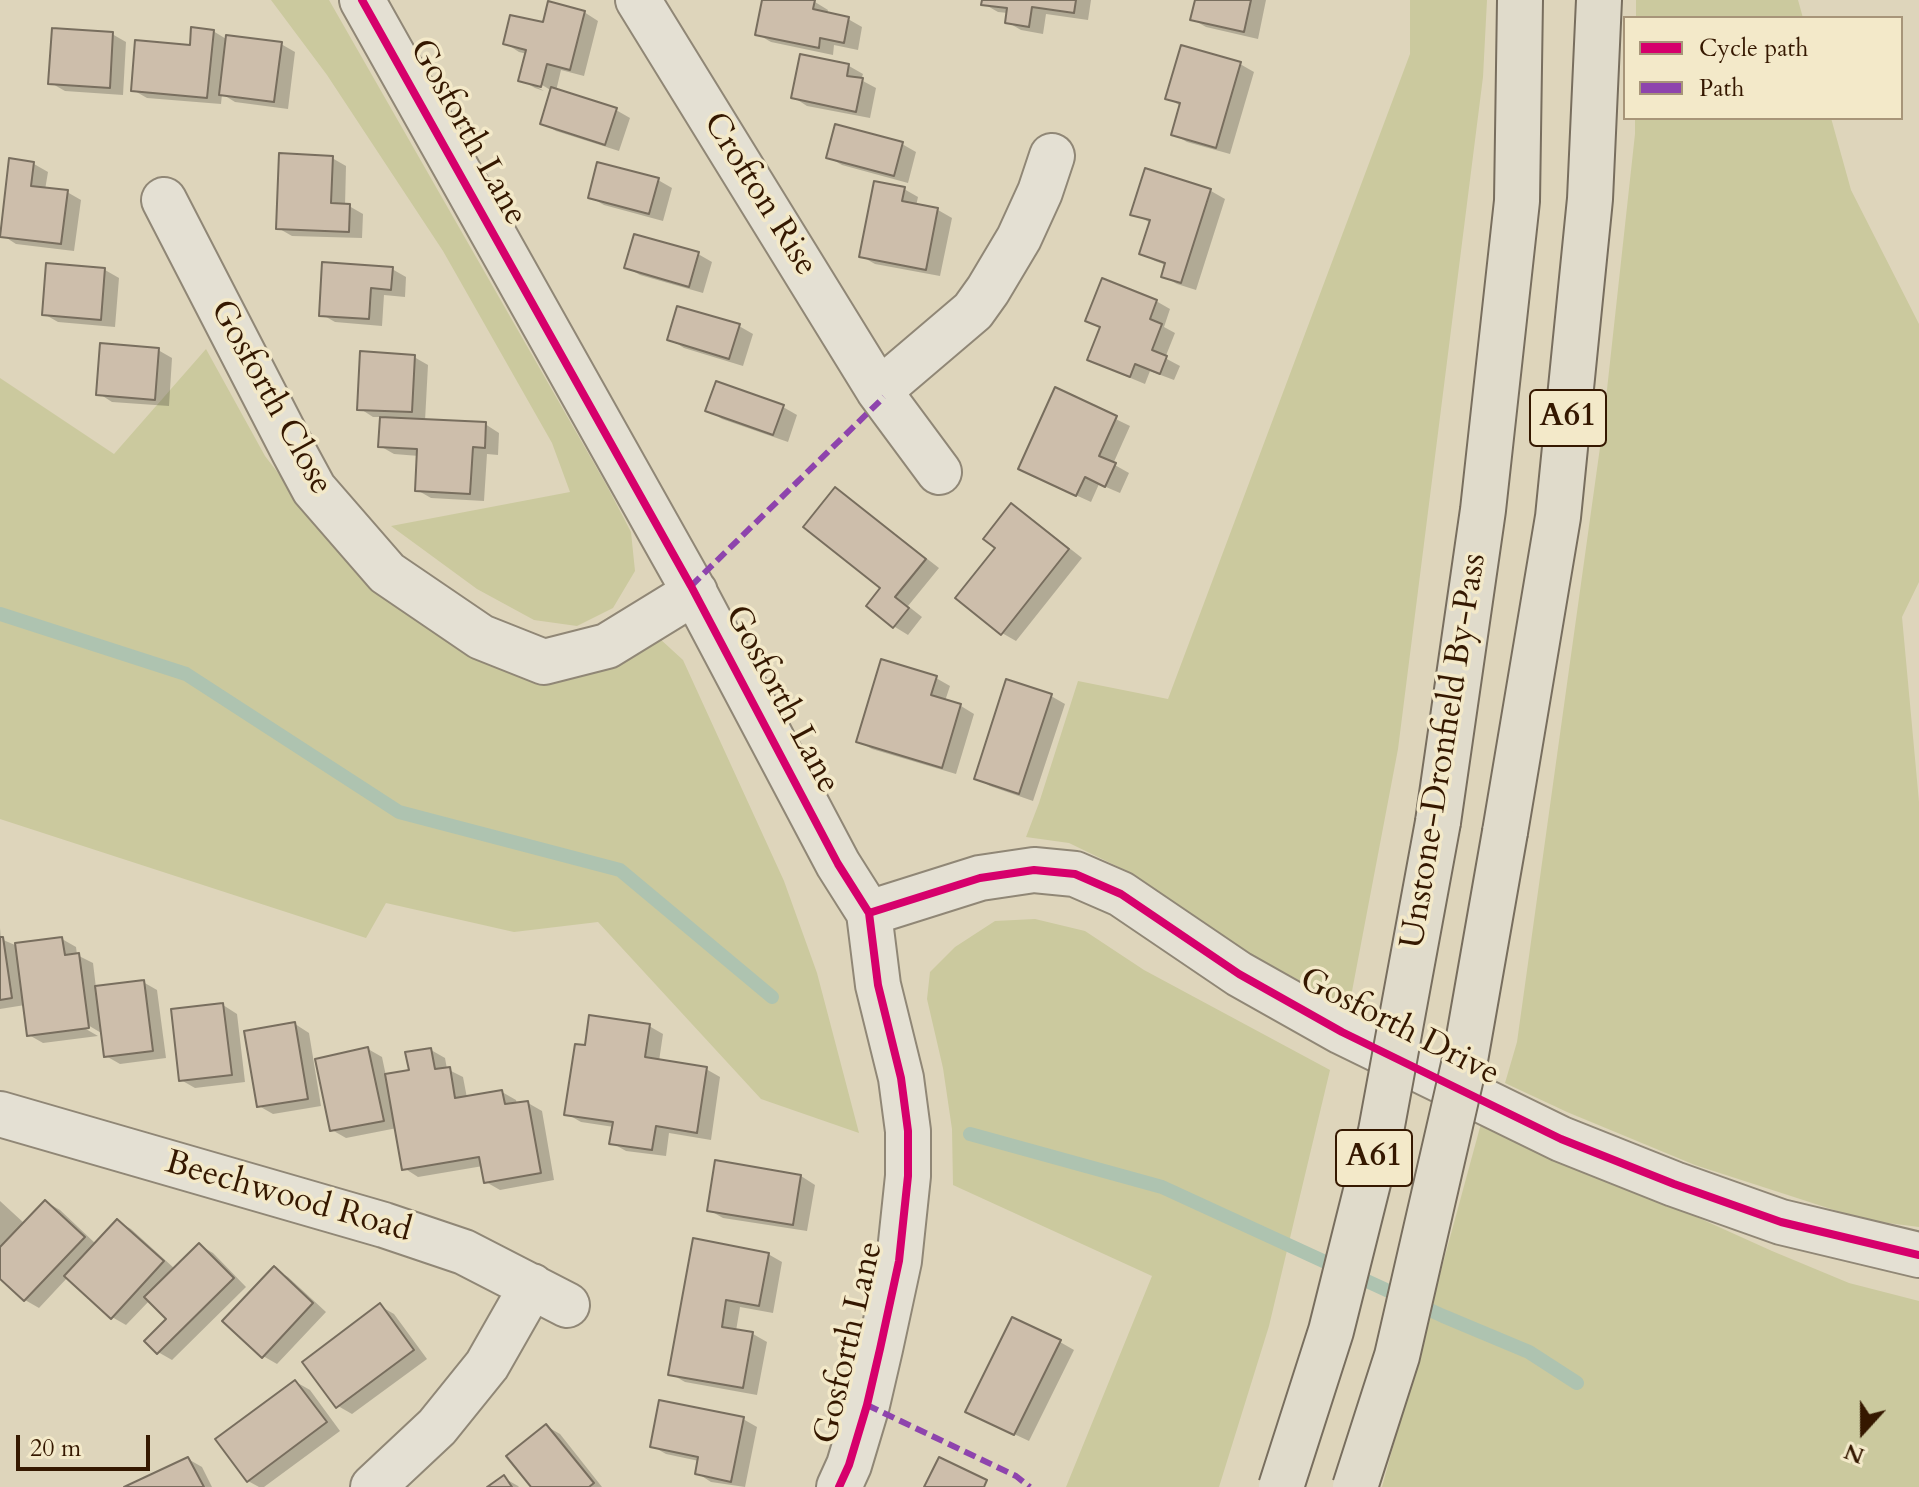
<!DOCTYPE html>
<style>
body{margin:0}
#map{position:relative;width:1919px;height:1487px;overflow:hidden;background:#ded5bb;font-family:Cardo,serif}
canvas{display:block}
.legend{position:absolute;left:1623px;top:16px;width:280px;height:104px;box-sizing:border-box;background:#f3e9c9;border:2px solid #a79579;margin:0;padding:10px 14px;list-style:none;font-size:24px;color:#351800}
.legend li{display:flex;align-items:center;gap:16px;height:40px}
.legend b{width:40px;border:2px solid #a79579}
.north{position:absolute;left:1823px;top:1391px;width:80px;height:80px;-webkit-text-stroke:6px #f3e9c9;paint-order:stroke;rotate:201deg;font-size:22px;font-weight:700;line-height:32px;text-align:center;color:#351800}
.north::after{content:'';display:block;margin:auto;width:28px;height:36px;background:#351800;clip-path:polygon(50% 0,100% 100%,50% 72%,0 100%)}
.scale{position:absolute;left:16px;top:1435px;width:134px;height:36px;box-sizing:border-box;border:4px solid #351800;border-top:0;padding-left:10px;font-size:24px;line-height:28px;white-space:nowrap;color:#351800;-webkit-text-stroke:6px #f3e9c9;paint-order:stroke}
</style>
<div id="map">
<canvas width="1919" height="1487"></canvas>
<ul class="legend">
<li><b style="height:10px;background:#d6006c"></b>Cycle path</li>
<li><b style="height:10px;background:#8e44ad"></b>Path</li>
</ul>
<div class="north">N</div>
<div class="scale">20 m</div>
</div>
<script>
const context = document.querySelector('canvas').getContext('2d');
context.lineJoin = 'round';
function fillPath(path, color) { context.fillStyle = color; context.fill(path, 'evenodd'); }
const poly = rows => new Path2D(rows.map(r => 'M' + r).join(''));
function strokePath(path, color, width, dash) { context.strokeStyle = color; context.lineWidth = width; context.lineCap = dash ? 'butt' : 'round'; context.setLineDash(dash || []); context.stroke(path); }
function drawText(font, color, halo, rows, align = 'center') {
  context.font = font + ' Cardo,serif'; context.lineWidth = 7; context.setLineDash([]); context.textBaseline = 'middle'; context.strokeStyle = halo; context.fillStyle = color; for (const [text, x, y, turn = 0] of rows) {
    context.save(); context.translate(x, y); context.rotate((+turn || 0) * Math.PI / 180); context.textAlign = isNaN(turn) ? turn : align; if (halo) context.strokeText(text, 0, 0); context.fillText(text, 0, 0); context.restore();
  }
}
fillPath(poly([
 [271,0,329,0,607,486,631,532,635,571,613,608,577,626,534,620,477,589,391,526,570,492,552,443,443,251,327,75],
 [1410,0,1487,0,1483,77,1398,749,1349,1007,1237,947,1127,871,1069,843,1026,837,1039,803,1078,681,1168,699,1410,54],
 [1636,0,1798,0,1803,18,1636,18],
 [1635,118,1831,118,1851,190,1919,324,1919,582,1902,617,1919,802,1919,1227,1865,1220,1695,1165,1567,1112,1505,1083,1517,1042,1603,426,1635,134],
 [206,349,265,456,338,551,398,605,460,644,659,638,683,660,784,881,817,973,859,1133,761,1099,598,922,514,932,386,903,366,938,0,819,0,378,114,454],
 [1035,919,1085,931,1144,970,1330,1070,1269,1326,1219,1487,1066,1487,1152,1276,953,1185,952,1129,943,1068,927,999,930,972,955,947,995,921],
 [1482,1120,1772,1251,1849,1283,1919,1301,1919,1487,1382,1487]
]), '#cbc99e');
fillPath(poly([
 [764,0,806,0,815,2,828,10,827,14,848,19,862,27,858,50,834,45,833,55,771,42,757,34],
 [984,0,1091,0,1088,20,1046,14,1043,34,1021,30,1007,22,1008,13,998,12,984,4],
 [1197,0,1266,0,1258,39,1206,27,1192,19],
 [584,12,598,21,584,76,561,70,556,91,616,110,630,118,619,151,556,131,542,123,552,91,534,80,532,84,544,91,535,88,521,80,527,54,519,52,505,43,544,25],
 [213,31,228,40,281,44,295,52,288,109,235,102,222,94,221,104,147,98,133,90],
 [112,34,126,42,123,95,65,91,51,83],
 [1240,64,1254,72,1230,154,1187,142,1173,134,1181,106,1167,98],
 [849,66,863,74,861,80,876,88,870,118,807,106,793,97],
 [902,144,916,152,908,183,842,165,828,157],
 [332,158,346,166,345,206,349,206,363,214,362,238,292,236,278,228],
 [34,164,48,172,45,190,67,192,81,200,74,251,16,244,2,235],
 [1146,170,1211,191,1225,199,1196,290,1177,284,1163,276,1166,265,1155,261,1141,253,1151,223,1133,214],
 [658,180,672,188,663,221,604,205,590,197],
 [904,189,918,197,916,206,938,210,952,218,940,276,875,264,861,256],
 [698,254,712,262,703,293,640,275,626,267],
 [392,269,406,277,405,297,384,295,382,326,335,322,321,314],
 [105,270,119,278,115,327,58,322,44,314],
 [1156,301,1170,309,1164,327,1175,333,1165,358,1180,366,1174,380,1150,371,1145,384,1104,367,1090,359,1102,329,1087,320],
 [739,326,753,334,743,366,684,348,670,339],
 [158,350,172,358,169,406,112,402,98,393],
 [414,357,428,365,425,421,485,424,499,433,498,455,487,454,484,501,431,498,417,490,419,456,394,454,380,446,382,417,373,417,359,408],
 [1056,390,1130,426,1113,464,1129,473,1120,493,1099,484,1091,502,1034,476],
 [783,407,797,415,788,442,722,419,708,410],
 [835,490,849,498,939,568,908,606,922,617,908,635,895,627,869,605,883,588],
 [1012,506,1026,514,1082,558,1016,641,1002,633],
 [936,678,950,686,945,701,961,706,974,714,956,774,872,749,858,741],
 [1051,696,1065,704,1033,801,990,786,976,778],
 [0,928,1,939,15,945,62,939,76,947,77,955,93,963,96,988,143,982,157,990,166,1058,120,1064,106,1056,103,1034,81,1021,79,1025,98,1036,43,1043,29,1035,25,1005,0,1009],
 [223,1005,237,1014,245,1082,195,1088,181,1080],
 [295,1024,309,1033,321,1106,273,1114,259,1106],
 [649,1026,663,1034,659,1061,706,1069,720,1077,711,1140,669,1133,666,1156,626,1151,612,1143,614,1127,581,1122,567,1114],
 [368,1049,382,1057,386,1076,411,1072,431,1050,445,1058,447,1069,463,1077,467,1098,502,1092,516,1100,517,1104,528,1103,542,1111,554,1180,500,1190,486,1182,483,1166,418,1177,404,1168,397,1128,346,1138,332,1130],
 [801,1176,815,1185,807,1231,723,1218,709,1210],
 [0,1201,25,1224,46,1202,60,1210,96,1244,117,1221,131,1229,175,1269,199,1245,213,1253,246,1287,172,1360,158,1352,169,1319,150,1300,126,1325,112,1317,68,1277,39,1308,25,1300,0,1276],
 [694,1241,768,1254,782,1262,773,1313,740,1307,736,1331,753,1334,767,1342,757,1395,685,1382,671,1374],
 [274,1269,288,1277,326,1312,277,1364,263,1356],
 [380,1306,394,1314,427,1359,352,1414,338,1406],
 [1060,1342,1074,1350,1029,1441,982,1419],
 [296,1382,310,1390,340,1431,264,1487,259,1487,248,1481],
 [743,1419,757,1427,745,1487,711,1482,697,1473,699,1461,666,1454,652,1446],
 [546,1426,560,1434,602,1487,533,1487],
 [188,1459,202,1467,212,1487,129,1487],
 [504,1478,518,1486,519,1487,491,1487]
]), '#0003');
strokePath(poly([
 [0,614,186,674,399,812,620,870,772,997],
 [970,1134,1162,1187,1443,1316,1529,1352,1577,1383]
]), '#aec3b0', 14);
const building = poly([
 [762,0,815,0,813,9,849,17,844,43,820,38,819,48,755,35,762,0],
 [982,0,1076,0,1074,13,1032,7,1029,27,1005,23,1007,8,981,5,982,0],
 [1195,0,1251,0,1244,32,1190,20,1195,0],
 [548,1,585,11,570,70,547,64,541,87,518,81,526,50,503,44,510,15,543,22,548,1],
 [191,27,214,30,207,98,131,91,135,40,190,45,191,27],
 [52,28,113,32,110,88,48,84,52,28],
 [226,35,282,42,274,102,219,95,226,35],
 [1181,45,1241,62,1216,148,1171,135,1180,103,1165,99,1181,45],
 [800,54,849,64,847,76,863,78,856,112,791,98,800,54],
 [551,87,617,108,605,145,540,124,551,87],
 [835,124,903,142,894,176,826,158,835,124],
 [279,153,333,156,331,203,350,204,349,232,276,229,279,153],
 [9,158,34,162,31,186,68,190,61,244,0,237,9,158],
 [597,162,659,178,649,214,588,198,597,162],
 [1145,168,1211,189,1181,283,1161,277,1165,263,1139,254,1150,220,1130,215,1145,168],
 [874,181,905,187,902,201,938,208,926,270,859,257,874,181],
 [634,234,699,252,689,287,624,268,634,234],
 [322,262,393,267,391,290,371,288,369,319,319,316,322,262],
 [46,263,105,268,101,320,42,315,46,263],
 [1102,278,1157,300,1150,319,1162,324,1152,350,1167,356,1160,374,1135,364,1130,377,1087,360,1100,327,1085,321,1102,278],
 [677,306,740,324,729,359,667,340,677,306],
 [100,343,159,348,155,400,96,395,100,343],
 [360,351,415,355,412,412,357,410,360,351],
 [716,381,784,405,773,435,705,411,716,381],
 [1055,387,1117,416,1099,456,1116,463,1105,487,1085,477,1076,496,1018,469,1055,387],
 [380,417,486,422,485,448,473,447,470,494,415,491,417,449,378,447,380,417],
 [835,487,926,559,895,597,909,608,893,628,866,606,880,588,803,527,835,487],
 [1011,503,1069,549,1001,635,955,598,995,548,983,539,1011,503],
 [881,659,937,676,931,695,961,704,942,768,856,742,881,659],
 [1006,679,1052,694,1019,794,974,779,1006,679],
 [0,937,3,937,12,998,0,1000,0,937],
 [62,937,65,955,79,953,89,1028,27,1036,15,943,62,937],
 [144,980,153,1051,104,1057,95,986,144,980],
 [223,1003,232,1075,179,1081,171,1009,223,1003],
 [589,1015,650,1024,645,1057,707,1067,697,1133,656,1126,652,1150,609,1144,613,1122,564,1115,575,1044,585,1045,589,1015],
 [295,1022,308,1099,257,1107,244,1031,295,1022],
 [368,1047,384,1121,330,1131,315,1059,368,1047],
 [431,1048,435,1069,450,1067,455,1098,502,1090,505,1104,528,1101,541,1173,484,1183,479,1157,402,1170,385,1074,409,1070,405,1052,431,1048],
 [715,1160,801,1175,793,1225,707,1211,715,1160],
 [45,1200,85,1237,24,1301,0,1279,0,1247,45,1200],
 [117,1219,164,1261,111,1319,64,1276,117,1219],
 [693,1238,769,1253,759,1306,726,1300,722,1327,753,1332,743,1388,668,1375,693,1238],
 [199,1243,234,1278,157,1354,144,1341,166,1319,144,1297,199,1243],
 [274,1266,313,1303,262,1358,222,1321,274,1266],
 [380,1303,414,1350,336,1408,302,1362,380,1303],
 [1012,1317,1061,1340,1014,1435,965,1412,1012,1317],
 [295,1380,327,1422,247,1482,215,1439,295,1380],
 [659,1400,744,1417,731,1482,695,1474,698,1457,650,1447,659,1400],
 [546,1424,594,1483,589,1487,531,1487,506,1456,546,1424],
 [188,1457,204,1487,124,1487,188,1457],
 [939,1457,987,1480,984,1487,924,1487,939,1457],
 [504,1475,512,1487,487,1487,504,1475]
]);
fillPath(building, '#cdbeab');
strokePath(building, '#786e5e', 2);
const minor = poly([
 [362,0,691,586,838,864,869,913,878,985,901,1078,908,1131,908,1176,899,1261,880,1349,867,1405,849,1465,839,1487],
 [638,0,879,391,939,472],
 [164,200,294,452,314,489,387,573,481,637,544,662,607,646,695,592],
 [879,391,973,311,988,290,1019,238,1040,192,1052,156],
 [869,913,980,878,1034,870,1075,874,1121,894,1239,974,1342,1032,1561,1139,1674,1184,1781,1222,1919,1255],
 [0,1114,384,1225,464,1252,567,1305],
 [373,1487,437,1427,487,1365,532,1286]
]);
const highway = poly([
 [1438,822,1483,510,1517,201,1520,0],
 [1505,832,1558,517,1590,199,1599,0]
]);
strokePath(minor, '#908776', 48);
strokePath(highway, '#786e5e', 48);
strokePath(minor, '#e4e0d3', 44);
strokePath(highway, '#e0dbcb', 44);
const highwayBridge = poly([
 [1281,1487,1331,1331,1381,1131,1438,822],
 [1355,1487,1397,1356,1465,1060,1505,832]
]);
strokePath(highwayBridge, '#786e5e', 48, []);
strokePath(highwayBridge, '#e0dbcb', 44);
strokePath(poly([
 [691,586,884,397],
 [867,1405,1016,1476,1030,1487]
]), '#8e44ad', 6, [12, 6]);
strokePath(poly([
 [362,0,691,586,838,864,869,913,878,985,901,1078,908,1131,908,1176,899,1261,880,1349,867,1405,849,1465,839,1487],
 [869,913,980,878,1034,870,1075,874,1121,894,1239,974,1342,1032,1561,1139,1674,1184,1781,1222,1919,1255]
]), '#d6006c', 8);
for (const [x, y, w] of [
 [1568,418,76],
 [1374,1158,76]
]) { const box = new Path2D(); box.roundRect(x - w / 2, y - 28, w, 56, 6); context.fillStyle = '#f3e9c9'; context.fill(box); strokePath(box, '#351800', 2); }
drawText('bold 32px', '#351800', null, [
 ["A61",1568,418],
 ["A61",1374,1158]
]);
drawText('34px', '#351800', '#f3e9c9', [
 ["Gosforth Lane",467,133,61],
 ["Crofton Rise",759,195,58],
 ["Gosforth Close",270,398,61],
 ["Gosforth Lane",781,700,62],
 ["Unstone-Dronfield By-Pass",1445,751,-81],
 ["Gosforth Drive",1399,1028,27],
 ["Beechwood Road",288,1198,16],
 ["Gosforth Lane",850,1343,-77]
]);
</script>
